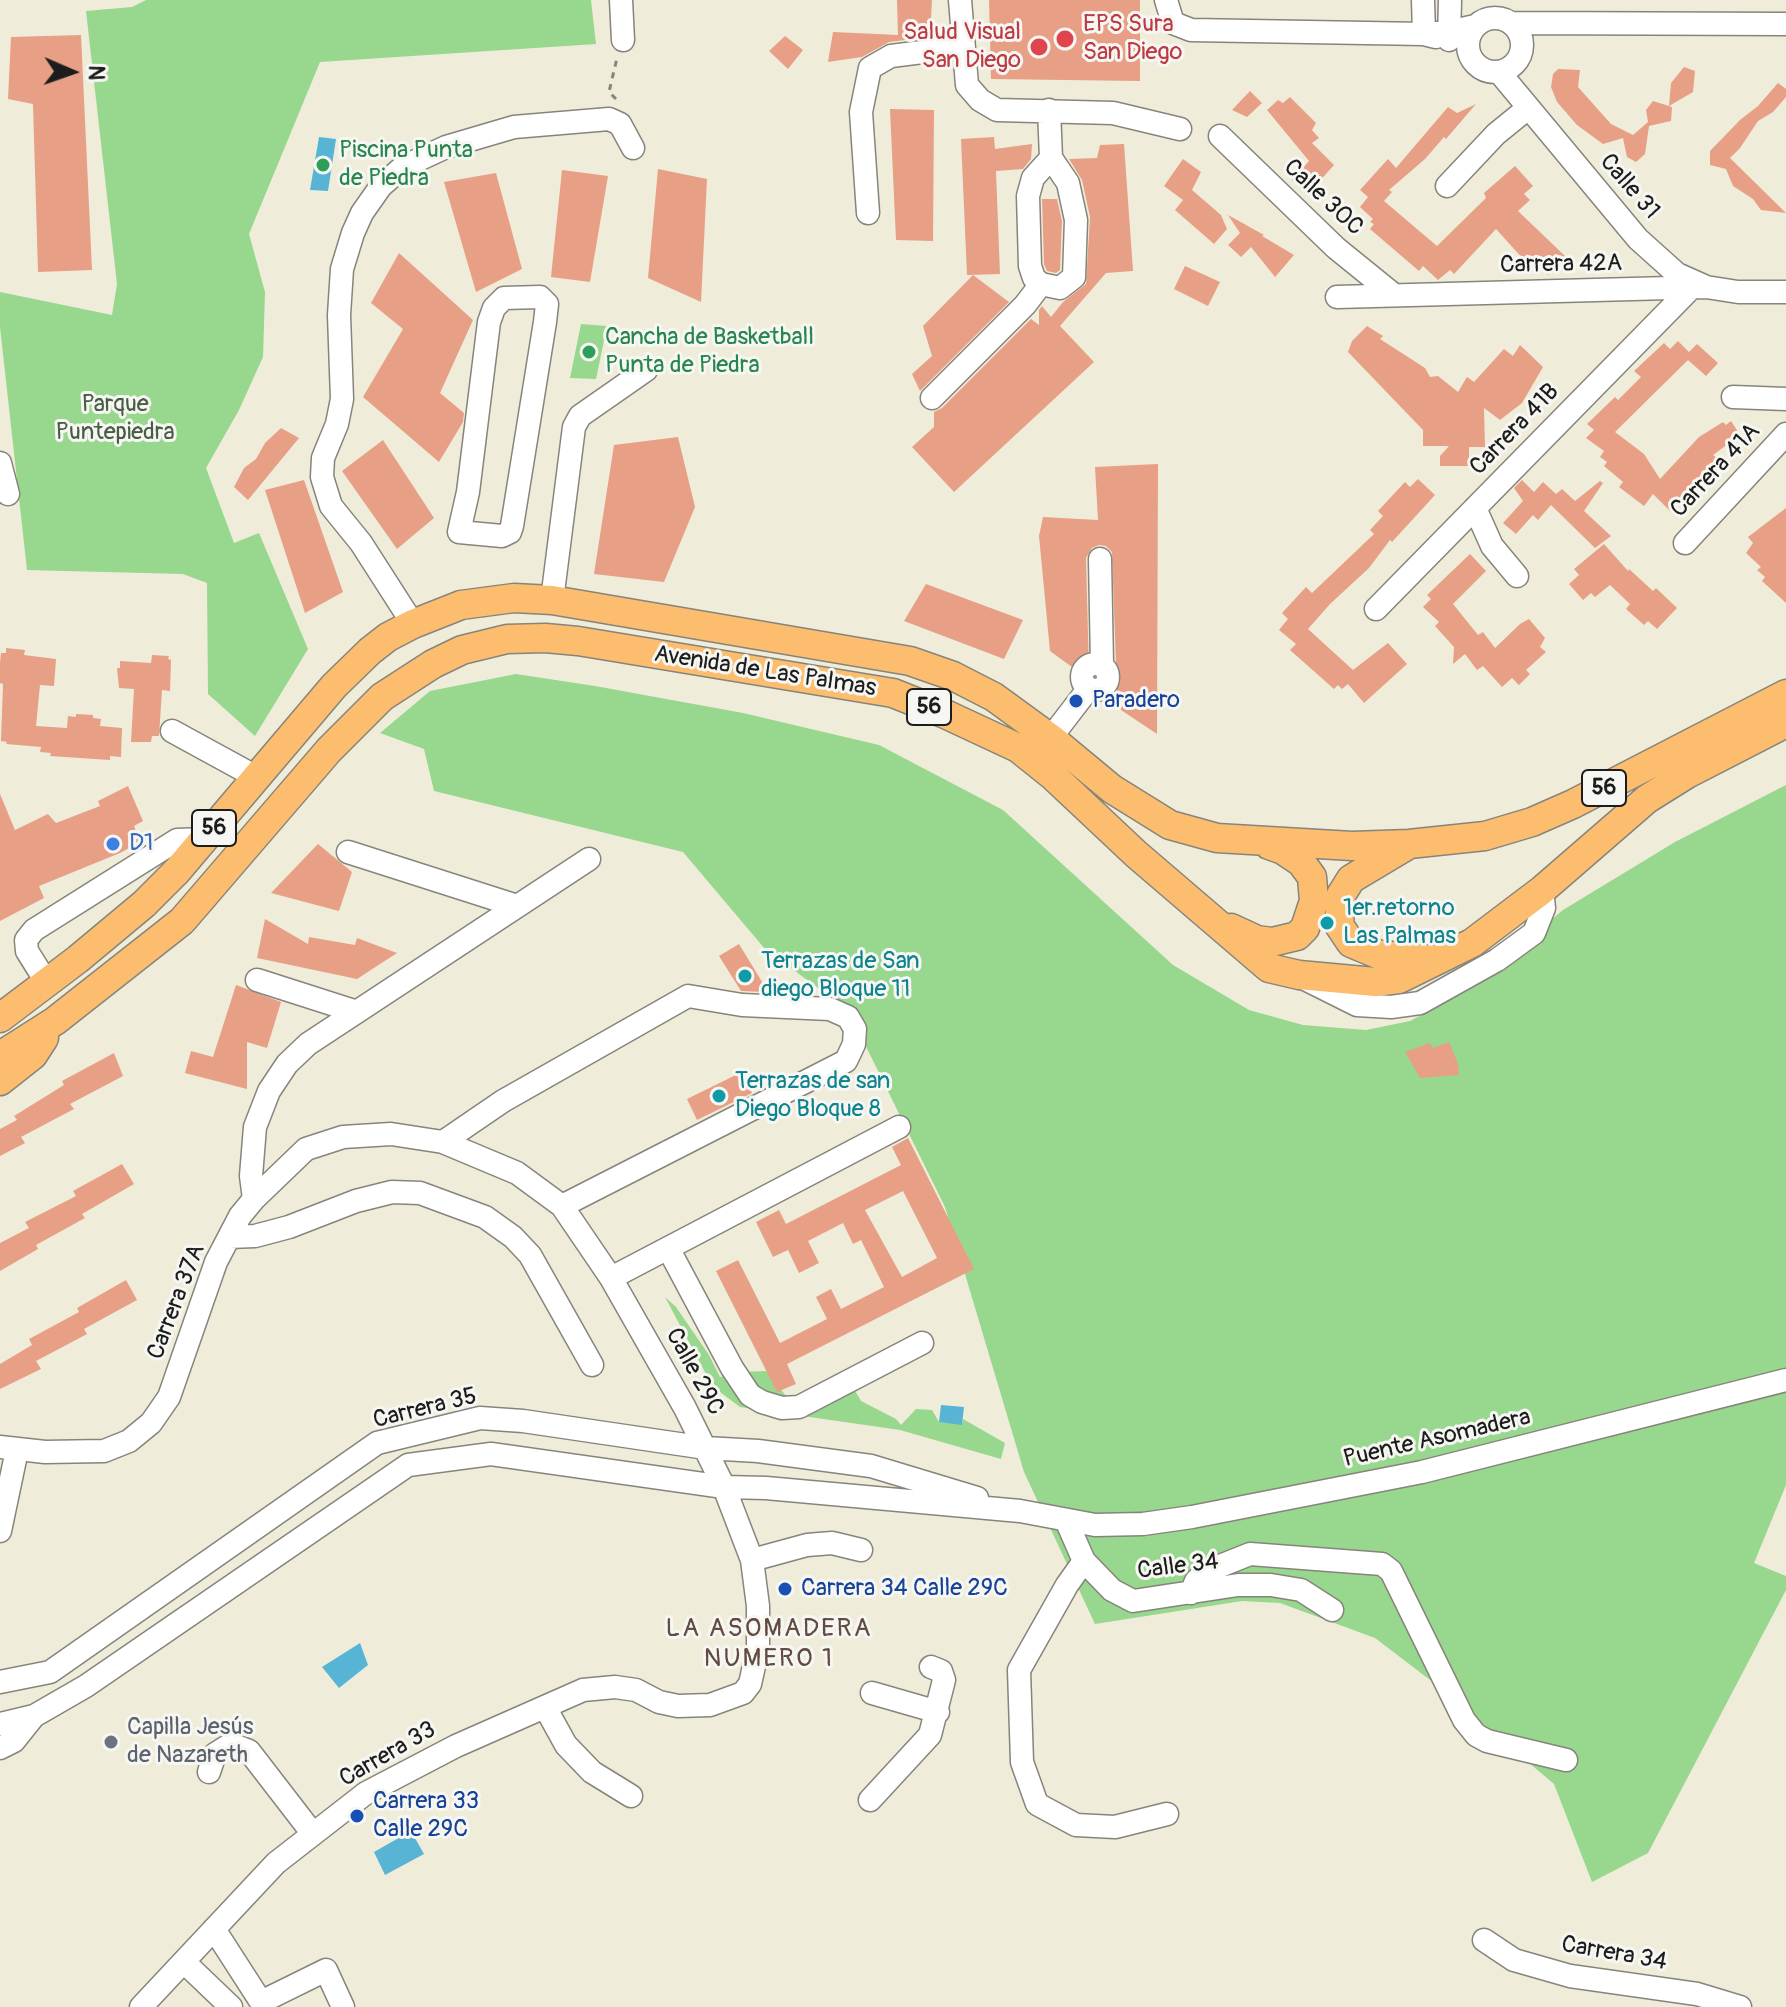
<!DOCTYPE html>
<meta charset="utf-8">
<style>
body{margin:0}
#map{position:relative;width:1786px;height:2007px;overflow:hidden;background:#f0ecda;font-family:Pangolin,sans-serif}
canvas{display:block}
.north{position:absolute;left:32px;top:32px;width:80px;height:80px;-webkit-text-stroke:6px #f6f6f2;paint-order:stroke;rotate:92deg;font-size:22px;font-weight:700;line-height:32px;text-align:center;color:#1c1c1c}
.north::after{content:'';display:block;margin:auto;width:28px;height:36px;background:#1c1c1c;clip-path:polygon(50% 0,100% 100%,50% 72%,0 100%)}
</style>
<div id="map">
<canvas width="1786" height="2007"></canvas>
<div class="north">N</div>
</div>
<script>
const context = document.querySelector('canvas').getContext('2d');
context.lineJoin = 'round';
function fillPath(path, color) { context.fillStyle = color; context.fill(path, 'evenodd'); }
const poly = rows => new Path2D(rows.map(r => 'M' + r).join(''));
function strokePath(path, color, width, dash) { context.strokeStyle = color; context.lineWidth = width; context.lineCap = dash ? 'butt' : 'round'; context.setLineDash(dash || []); context.stroke(path); }
function drawText(font, color, halo, rows, align = 'center') {
  context.font = font + ' Pangolin,sans-serif'; context.lineWidth = 6; context.setLineDash([]); context.textBaseline = 'middle'; context.strokeStyle = halo; context.fillStyle = color; for (const [text, x, y, turn = 0] of rows) {
    context.save(); context.translate(x, y); context.rotate((+turn || 0) * Math.PI / 180); context.textAlign = isNaN(turn) ? turn : align; if (halo) context.strokeText(text, 0, 0); context.fillText(text, 0, 0); context.restore();
  }
}
fillPath(poly([
 [146,0,591,0,596,44,320,62,249,234,265,292,263,357,239,410,206,468,234,543,259,533,308,649,255,736,208,694,207,583,183,574,27,570,0,327,0,292,112,315,117,284,86,11,132,7],
 [581,324,607,326,596,379,570,378],
 [516,674,595,686,743,713,879,745,1003,810,1173,965,1249,1010,1303,1025,1366,1030,1410,1021,1444,1003,1506,958,1563,910,1675,842,1786,785,1786,1485,1754,1563,1786,1576,1786,1590,1648,1853,1592,1882,1554,1784,1438,1686,1375,1638,1280,1603,1242,1601,1095,1624,1024,1472,945,1207,848,1010,765,949,683,852,434,791,424,749,380,733,430,691],
 [665,1297,676,1307,709,1355,720,1377,740,1372,767,1371,786,1396,809,1402,850,1382,861,1401,896,1419,901,1425,916,1409,932,1410,939,1422,962,1424,963,1419,1005,1443,1001,1459,900,1430,740,1407,720,1392,706,1374]
]), '#97d78e');
fillPath(poly([
 [319,137,336,139,328,191,310,190],
 [941,1405,964,1407,962,1425,939,1422],
 [360,1643,368,1665,339,1688,322,1667],
 [411,1831,424,1854,385,1875,374,1852]
]), '#57b4d5');
fillPath(poly([
 [897,0,932,0,930,37,889,42,862,57,828,62,833,32,898,35],
 [989,0,1140,0,1140,81,991,79],
 [81,35,92,270,38,272,33,104,8,99,11,37],
 [785,36,803,50,788,69,769,51],
 [1684,67,1695,71,1693,92,1669,106,1672,107,1671,121,1649,126,1645,154,1636,162,1627,157,1623,138,1603,144,1577,125,1557,102,1551,87,1553,74,1558,69,1580,70,1578,87,1611,124,1633,135,1648,122,1646,110,1653,101,1669,106,1671,83],
 [1778,83,1786,89,1786,97,1773,112,1758,121,1740,148,1730,158,1786,213,1761,210,1753,199,1733,186,1726,169,1710,165,1710,151,1740,120,1758,106],
 [1250,91,1262,103,1247,117,1232,110],
 [1290,97,1316,123,1312,130,1319,138,1312,143,1334,165,1308,194,1292,180,1309,161,1267,110,1278,100,1283,103],
 [1476,104,1446,139,1444,137,1425,159,1389,190,1392,192,1384,201,1437,246,1486,198,1484,193,1515,166,1533,186,1524,194,1530,200,1518,211,1565,256,1548,275,1529,258,1525,261,1496,229,1454,274,1450,270,1438,280,1423,266,1419,271,1370,229,1374,224,1370,222,1373,219,1360,207,1368,197,1360,190,1388,159,1396,168,1448,107,1457,113],
 [890,109,934,110,933,241,896,240],
 [994,137,995,149,1032,144,1031,159,1023,169,996,171,1000,274,967,275,961,139],
 [1124,144,1133,271,1106,273,1060,326,1094,362,954,492,912,447,934,427,934,412,942,408,1031,319,1039,325,1039,310,1042,306,1051,317,1063,302,1086,284,1090,217,1082,180,1069,159,1097,158,1100,145],
 [1183,159,1201,172,1192,190,1221,215,1227,229,1214,244,1175,210,1183,200,1164,186],
 [658,169,707,179,701,302,648,278],
 [562,170,608,176,590,282,551,277],
 [496,173,522,269,476,292,444,182],
 [1042,199,1057,199,1062,221,1060,270,1056,273,1047,271,1044,264],
 [1228,215,1264,235,1262,236,1294,255,1275,277,1251,247,1241,257,1228,245,1240,233],
 [399,253,473,320,440,393,464,413,463,422,439,462,363,397,403,329,371,303],
 [1185,266,1220,282,1208,306,1174,289],
 [973,275,1009,302,920,391,912,374,932,356,923,326],
 [1367,326,1383,336,1380,339,1425,368,1430,377,1438,376,1458,392,1467,377,1474,382,1504,349,1513,356,1520,345,1543,367,1522,403,1500,420,1484,408,1485,447,1469,447,1469,466,1440,466,1440,456,1449,446,1423,446,1423,430,1348,352,1352,341],
 [1678,341,1689,352,1697,344,1718,363,1706,376,1688,360,1615,432,1644,454,1660,479,1699,437,1723,422,1726,425,1731,421,1740,435,1713,455,1718,459,1708,470,1713,475,1682,504,1679,500,1674,505,1678,512,1674,515,1653,494,1644,506,1619,487,1623,482,1604,466,1607,462,1600,457,1604,451,1586,438,1594,430,1587,424,1615,397,1618,400,1641,377,1634,371,1664,343,1670,349],
 [281,428,299,438,248,500,234,487,244,468,256,459,265,443],
 [678,437,695,507,664,582,594,574,614,445],
 [383,440,434,518,397,549,342,471],
 [1158,464,1157,734,1121,710,1113,673,1116,665,1112,552,1106,546,1099,545,1092,548,1086,558,1089,671,1083,675,1050,651,1039,536,1043,517,1098,520,1095,467],
 [1418,479,1435,495,1392,542,1390,540,1369,568,1330,604,1308,629,1353,670,1388,643,1407,664,1364,703,1348,684,1342,689,1338,685,1334,689,1290,650,1296,644,1279,630,1288,619,1282,613,1306,587,1312,593,1374,534,1370,530,1383,516,1378,511,1405,482,1410,487],
 [304,480,343,592,305,613,265,490],
 [1522,480,1534,492,1543,482,1556,494,1562,489,1575,501,1600,481,1603,483,1584,511,1611,536,1595,548,1551,505,1538,520,1533,515,1516,534,1503,523,1523,501,1514,488],
 [1786,508,1786,603,1762,581,1765,577,1757,570,1761,567,1746,553,1753,543,1748,537],
 [1604,544,1628,571,1629,569,1653,591,1656,588,1677,608,1657,629,1648,621,1644,625,1626,609,1630,604,1610,585,1595,597,1591,593,1583,600,1569,584,1579,575,1574,569],
 [1470,554,1486,571,1453,604,1478,635,1483,632,1495,648,1520,624,1529,619,1545,638,1540,647,1546,652,1526,670,1530,674,1519,685,1512,678,1502,687,1483,666,1477,670,1465,654,1453,664,1454,647,1435,626,1439,622,1423,607,1431,599,1427,595],
 [926,584,1023,620,1004,659,904,621],
 [6,648,25,650,24,655,56,659,54,686,40,685,36,726,67,728,68,716,76,717,76,714,93,715,93,718,101,719,100,726,122,728,121,757,110,756,110,760,50,756,51,753,40,752,41,747,6,744,7,742,1,741,3,684,0,683,0,663,1,653,6,653],
 [152,655,169,656,168,659,171,660,170,691,162,690,159,736,152,736,151,742,131,742,134,689,119,688,117,668,120,668,120,661,151,663],
 [128,786,143,821,134,826,140,842,120,853,39,886,44,898,0,921,0,794,15,830,48,814,56,823,100,806,98,801],
 [318,844,352,872,339,911,271,893],
 [265,919,308,944,309,937,355,945,357,938,397,953,357,979,257,958],
 [739,944,767,990,764,992,741,991,719,956],
 [236,985,281,1002,267,1048,247,1042,247,1089,185,1073,191,1051,213,1057],
 [1449,1042,1458,1064,1459,1075,1420,1078,1405,1052,1430,1043,1432,1048],
 [114,1053,123,1076,70,1104,74,1109,21,1137,25,1143,0,1156,0,1129,17,1120,14,1116,64,1085,62,1081],
 [742,1072,752,1093,697,1120,687,1099],
 [908,1138,974,1269,787,1364,796,1384,777,1392,716,1271,738,1260,780,1343,827,1319,816,1297,831,1289,841,1309,884,1287,861,1240,853,1244,843,1223,808,1241,819,1263,799,1273,788,1250,773,1257,756,1222,779,1210,786,1224,901,1165,892,1147],
 [903,1191,937,1258,902,1277,865,1210],
 [122,1164,134,1184,82,1214,85,1218,36,1245,38,1249,0,1271,0,1243,29,1228,25,1222,76,1196,73,1191],
 [126,1280,137,1300,84,1329,87,1334,36,1361,41,1369,0,1389,0,1364,32,1345,29,1339,79,1312,77,1308]
]), '#e79f86');
const minor = poly([
 [621,0,623,40],
 [960,0,967,85,980,100,997,110,1113,113,1180,129],
 [1166,0,1173,23,1191,30,1424,34,1449,32,1475,26],
 [1423,0,1424,34,1436,37],
 '1468 45a27 27 0 1 1 54 0a27 27 0 1 1-54 0Z',
 [1512,23,1786,24],
 [1449,40,1450,0],
 [1499,72,1638,239,1677,274,1704,286],
 [1220,136,1336,248,1394,295],
 [1447,186,1496,134,1528,108],
 [868,213,861,112,870,68,891,56,962,47],
 [1041,284,1034,278,1030,266,1028,196,1033,178,1051,158],
 [540,297,547,304,545,322,512,526,510,532,502,536,459,532,468,492,489,322,494,308,504,298,540,297],
 [1337,297,1706,287,1738,292,1786,292],
 [1733,397,1786,399],
 [932,398,1025,305,1041,284,1060,288,1074,277,1076,220,1068,183,1051,158,1049,110],
 [0,463,8,494],
 [1475,508,1492,546,1517,576],
 [1685,543,1786,434],
 [1100,559,1102,665],
 [552,600,574,427,580,416,646,370],
 [1376,609,1691,288],
 [413,624,361,543,331,506,322,477,323,458,337,424,342,399,339,315,342,269,353,233,362,213,381,186,403,167,446,147,514,127,609,119,620,124,633,148],
 '1082 677a13 13 0 1 1 26 0a13 13 0 1 1-26 0Z',
 [172,731,258,778],
 [1053,740,1059,727,1089,688],
 [348,852,517,906],
 [257,980,357,1012],
 [1307,980,1357,1005,1391,1007,1420,1003,1497,960,1534,933,1544,908,1542,890],
 [47,983,27,951,26,940,34,930,177,840,204,839],
 [443,1142,503,1101,688,996,742,1005,830,1009,848,1017,855,1029,854,1044,846,1061,562,1206],
 [254,1199,251,1176,255,1127,269,1091,287,1064,308,1044,589,859],
 [229,1237,255,1236,289,1227,356,1201,392,1192,420,1193,485,1217,513,1237,530,1255,592,1365],
 [668,1248,732,1368,750,1395,762,1402,782,1408,799,1407,922,1343],
 [611,1278,899,1127],
 [0,1447,45,1452,104,1451,129,1441,151,1423,169,1397,216,1262,240,1216,254,1199,306,1149,343,1137,391,1134,443,1142,517,1173,562,1206,611,1278,685,1408,724,1487,752,1560,758,1606,758,1648,750,1684,743,1693,710,1705,678,1706,659,1702,636,1690,615,1687,583,1690,456,1746,366,1793,276,1863,141,2007],
 [1066,1520,1084,1561,1112,1590,1133,1601,1238,1585,1271,1585,1301,1590,1332,1610],
 [0,1531,17,1450],
 [752,1560,807,1545,832,1543,861,1550],
 [1084,1561,1067,1585,1019,1670,1022,1762,1037,1804,1076,1825,1115,1827,1167,1814],
 [1191,1593,1196,1581,1205,1572,1250,1554,1382,1564,1391,1571,1464,1720,1476,1735,1487,1741,1566,1760],
 [0,1682,50,1672,377,1443,480,1418,523,1421,706,1448,758,1451,871,1466,977,1498],
 [872,1693,938,1712],
 [545,1707,566,1745,592,1772,631,1796],
 [0,1724,34,1716,86,1686,408,1465,491,1454,724,1487,766,1488,1020,1511,1095,1525,1143,1524,1192,1517,1422,1472,1786,1380],
 [0,1748,14,1741,34,1716],
 [209,1772,215,1754,231,1744,249,1751,313,1834],
 [870,1800,930,1735,944,1680,941,1671,931,1667],
 [214,1929,261,2002,326,1970,343,2007],
 [1484,1940,1514,1960,1570,1976,1697,1994,1740,2007],
 [184,1962,231,2007]
]);
const major = poly([
 [1408,845,1351,879,1341,895,1339,925,1351,943,1380,955,1437,960],
 [1231,928,1257,940,1272,942,1297,936,1305,928,1314,901,1312,877,1301,862,1283,850,1269,845],
 [0,1018,78,959,144,904,177,871,334,686,370,651,388,637,413,624,461,605,514,598,552,600,910,661,953,676,994,697,1053,740,1112,789,1170,825,1217,838,1352,846,1409,844,1485,836,1532,822,1573,804,1786,694],
 [0,1056,55,1021,182,921,329,750,382,697,433,664,462,650,507,639,545,638,578,641,893,693,943,713,1018,748,1053,776,1136,854,1269,968,1299,975,1375,982,1399,979,1472,943,1542,890,1647,799,1687,774,1786,723],
 [0,1081,33,1055,44,1038]
]);
strokePath(minor, '#86847b', 25);
strokePath(major, '#86847b', 31);
strokePath(poly([
 [616,99,609,92,617,58]
]), '#86847b', 3, [6, 6]);
strokePath(minor, '#fff', 22);
strokePath(major, '#fcbd6f', 28);
for (const [x, y, r, color] of [
 [1065,39,10,"#e0444e"],
 [1039,47,10,"#e0444e"],
 [323,165,8,"#2e9e5b"],
 [589,352,8,"#2e9e5b"],
 [1076,701,8,"#1a4fb4"],
 [113,844,8,"#3f7fe0"],
 [1327,923,8,"#0f9aa8"],
 [745,976,8,"#0f9aa8"],
 [719,1096,8,"#0f9aa8"],
 [785,1589,8,"#1a4fb4"],
 [111,1742,8,"#6b7280"],
 [357,1816,8,"#1a4fb4"]
]) { const dot = new Path2D(); dot.arc(x, y, r, 0, 2 * Math.PI); context.fillStyle = color; context.fill(dot); strokePath(dot, '#f6f6f2', 3); }
for (const [x, y, w] of [
 [929,707,44],
 [1604,788,44],
 [214,828,44]
]) { const box = new Path2D(); box.roundRect(x - w / 2, y - 18, w, 36, 6); context.fillStyle = '#f6f6f2'; context.fill(box); strokePath(box, '#1c1c1c', 2); }
drawText('bold 22px', '#1c1c1c', null, [
 ["56",929,707],
 ["56",1604,788],
 ["56",214,828]
]);
drawText('24px', '#be3a42', '#f6f6f2', [
 ["EPS Sura",1083,25],
 ["San Diego",1083,53],
 ["Salud Visual",1021,33,"right"],
 ["San Diego",1021,61,"right"]
], 'left');
drawText('24px', '#27864d', '#f6f6f2', [
 ["Piscina Punta",339,151],
 ["de Piedra",339,179],
 ["Cancha de Basketball",605,338],
 ["Punta de Piedra",605,366]
], 'left');
drawText('24px', '#1c1c1c', '#f6f6f2', [
 ["Calle 31",1629,187,49],
 ["Calle 30C",1323,198,43],
 ["Carrera 42A",1561,265,-1],
 ["Carrera 41B",1515,430,-46],
 ["Carrera 41A",1716,471,-47],
 ["Avenida de Las Palmas",765,672,9],
 ["Carrera 37A",177,1302,-69],
 ["Calle 29C",694,1372,61],
 ["Carrera 35",425,1409,-14],
 ["Puente Asomadera",1437,1439,-13],
 ["Calle 34",1178,1567,-7],
 ["Carrera 33",388,1755,-30],
 ["Carrera 34",1614,1954,10]
]);
drawText('24px', '#475d44', '#f6f6f2', [
 ["Parque",115,405],
 ["Puntepiedra",115,433]
]);
drawText('24px', '#164399', '#f6f6f2', [
 ["Paradero",1092,701],
 ["Carrera 34 Calle 29C",801,1589],
 ["Carrera 33",373,1802],
 ["Calle 29C",373,1830]
], 'left');
drawText('24px', '#366cbe', '#f6f6f2', [
 ["D1",129,844]
], 'left');
drawText('24px', '#0d838f', '#f6f6f2', [
 ["1er.retorno",1343,909],
 ["Las Palmas",1343,937],
 ["Terrazas de San",761,962],
 ["diego Bloque 11",761,990],
 ["Terrazas de san",735,1082],
 ["Diego Bloque 8",735,1110]
], 'left');
drawText('24px', '#5b616d', '#f6f6f2', [
 ["Capilla Jesús",127,1728],
 ["de Nazareth",127,1756]
], 'left');
context.letterSpacing = '2px';
drawText('26px', '#634a41', '#f6f6f2', [
 ["LA ASOMADERA",769,1629],
 ["NUMERO 1",769,1659]
]);
context.letterSpacing = '0px';
</script>
